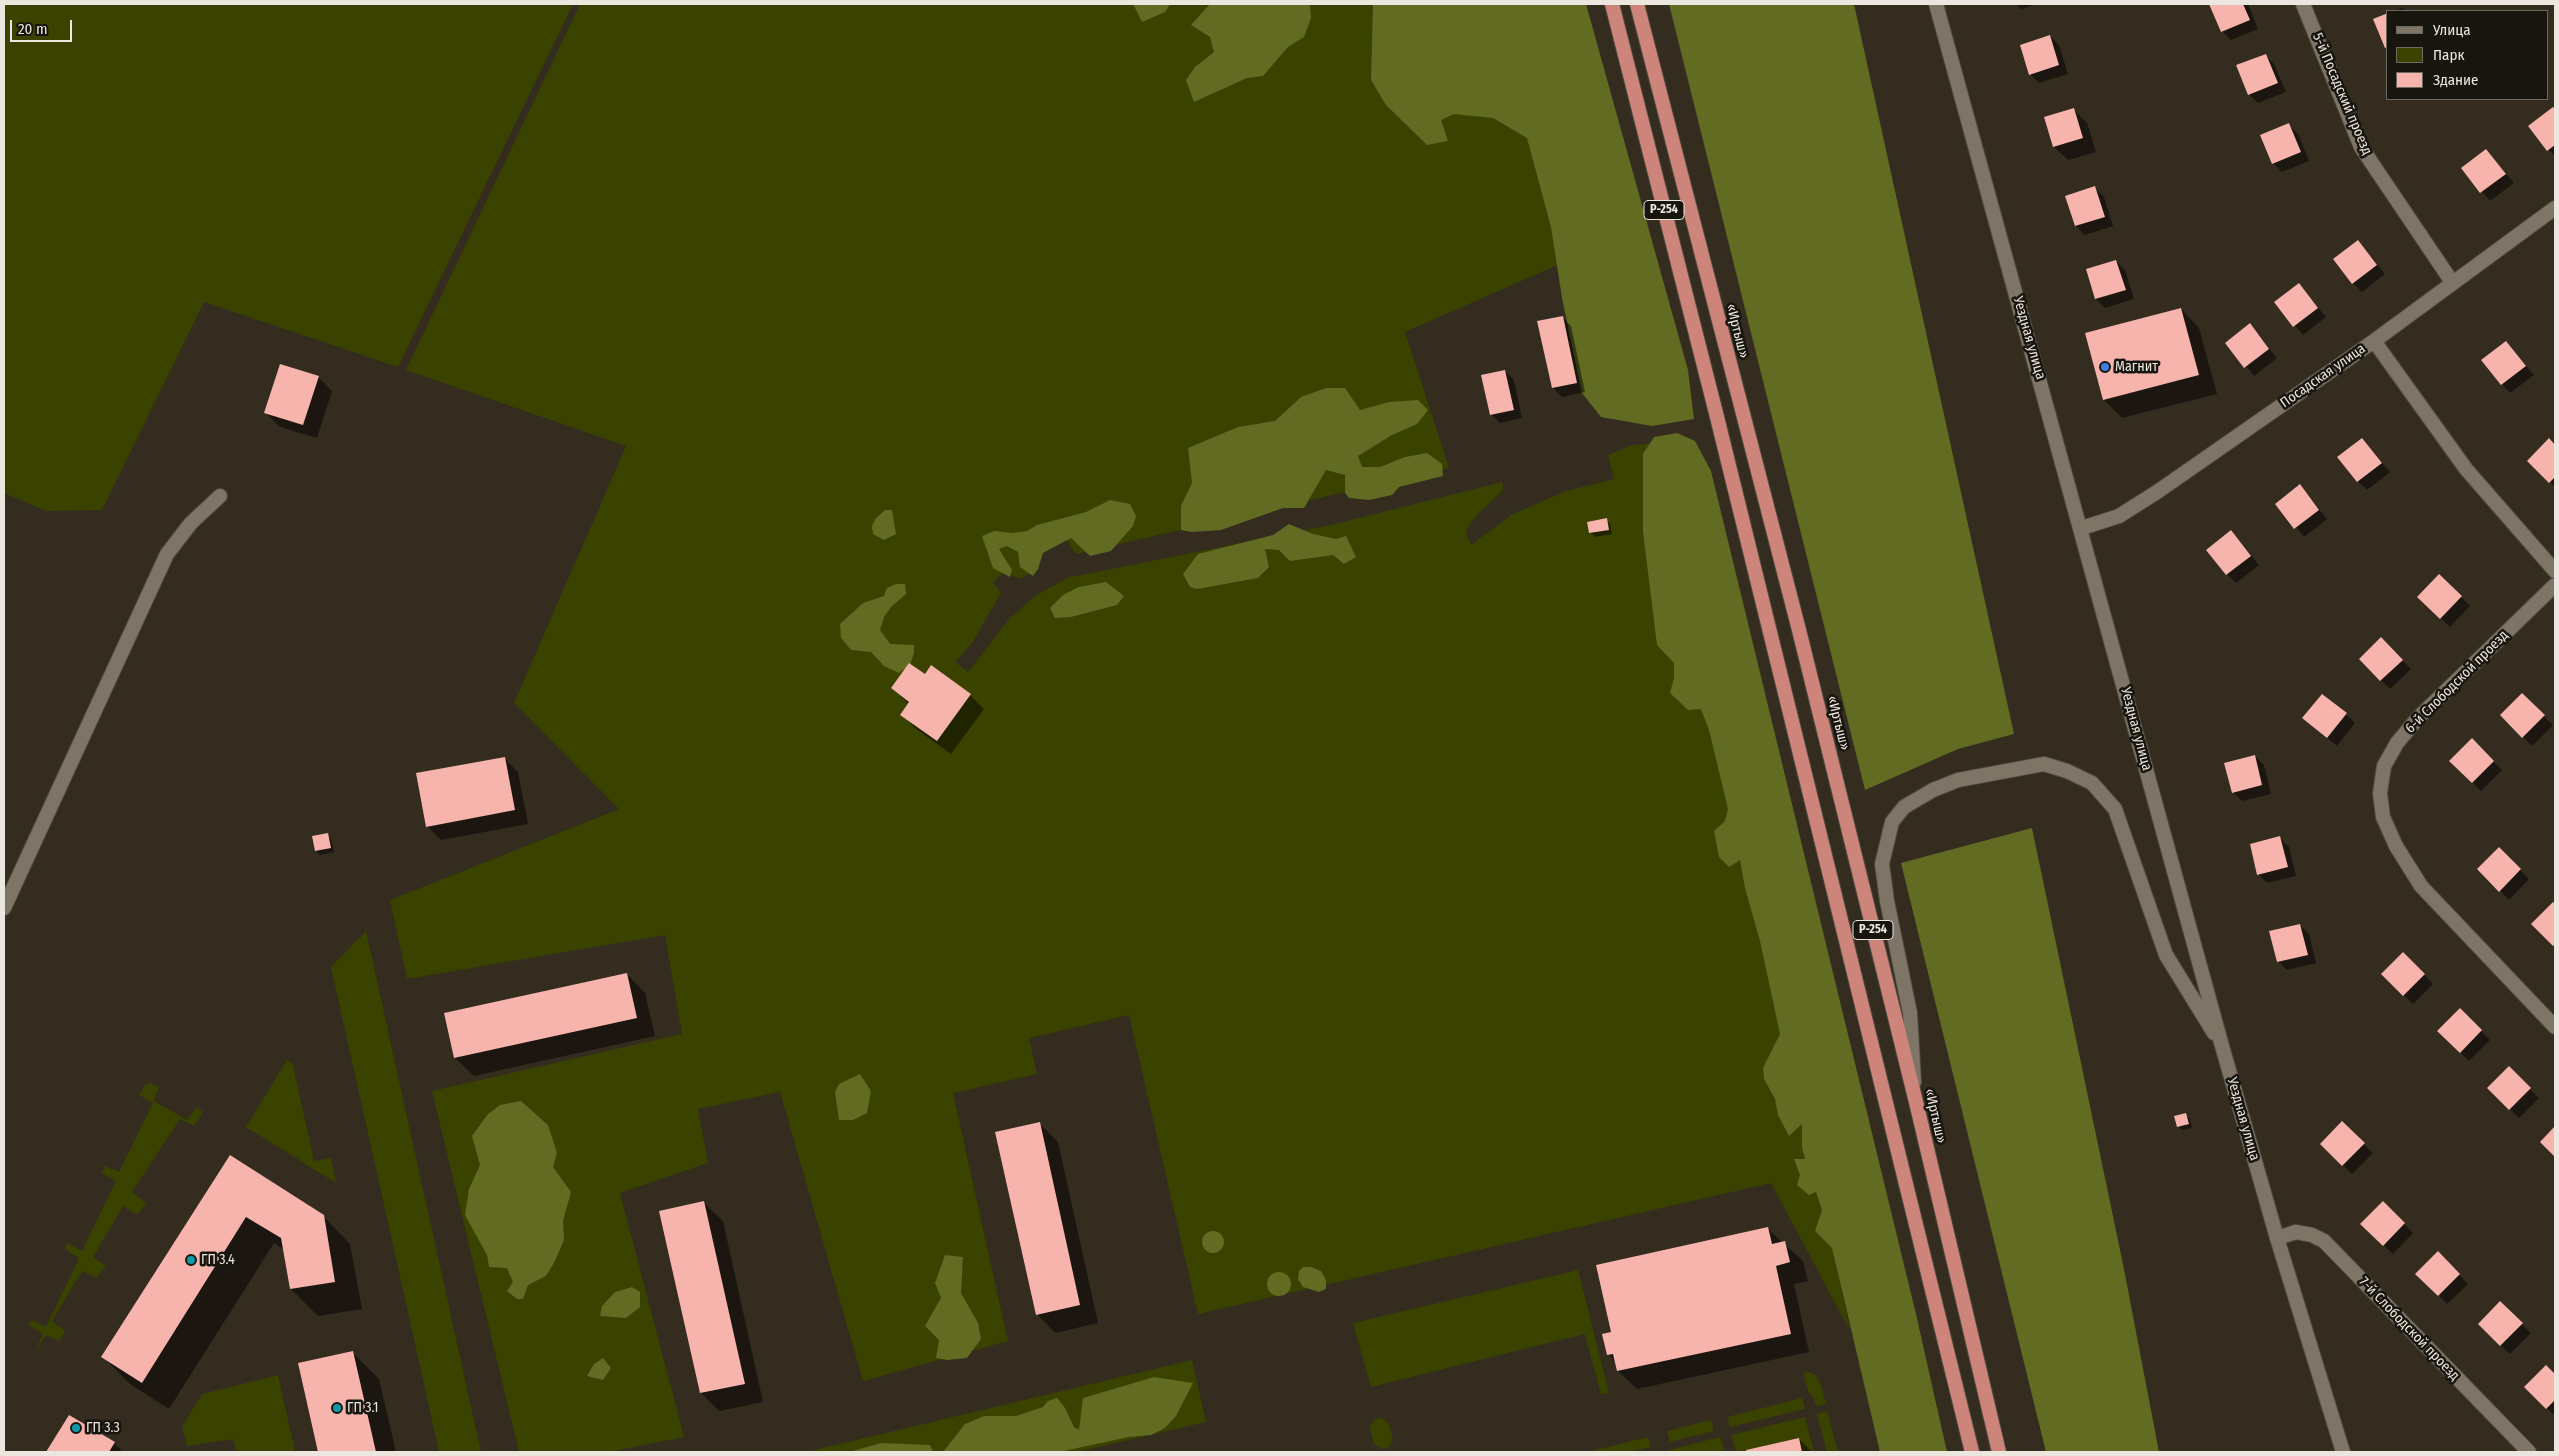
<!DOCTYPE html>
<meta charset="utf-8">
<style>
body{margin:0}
#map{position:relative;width:2559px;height:1456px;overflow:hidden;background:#332c1f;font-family:"Fira Sans Condensed",sans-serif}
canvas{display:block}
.frame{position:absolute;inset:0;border:5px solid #ebe6de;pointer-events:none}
.legend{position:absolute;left:2386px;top:10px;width:162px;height:90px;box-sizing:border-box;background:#18150f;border:1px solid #6c6962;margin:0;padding:6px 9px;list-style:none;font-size:15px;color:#ebe6de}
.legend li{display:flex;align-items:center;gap:10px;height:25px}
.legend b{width:25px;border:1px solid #6c6962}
.scale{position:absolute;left:10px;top:20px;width:62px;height:22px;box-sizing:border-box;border:2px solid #ebe6de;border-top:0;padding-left:6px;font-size:15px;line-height:18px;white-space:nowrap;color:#ebe6de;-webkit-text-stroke:4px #18150f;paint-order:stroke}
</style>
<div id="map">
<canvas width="2559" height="1456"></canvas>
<div class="frame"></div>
<ul class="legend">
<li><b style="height:6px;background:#7e7567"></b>Улица</li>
<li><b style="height:14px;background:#3a4200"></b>Парк</li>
<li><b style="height:14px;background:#f6b4ac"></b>Здание</li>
</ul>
<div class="scale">20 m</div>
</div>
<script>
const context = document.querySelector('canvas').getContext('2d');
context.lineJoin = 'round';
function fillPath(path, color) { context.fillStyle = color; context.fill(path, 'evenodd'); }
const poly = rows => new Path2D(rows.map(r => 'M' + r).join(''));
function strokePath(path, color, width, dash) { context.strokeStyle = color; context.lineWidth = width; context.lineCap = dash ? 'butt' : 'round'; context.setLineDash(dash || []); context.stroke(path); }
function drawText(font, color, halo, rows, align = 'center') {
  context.font = font + ' "Fira Sans Condensed",sans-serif'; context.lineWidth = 5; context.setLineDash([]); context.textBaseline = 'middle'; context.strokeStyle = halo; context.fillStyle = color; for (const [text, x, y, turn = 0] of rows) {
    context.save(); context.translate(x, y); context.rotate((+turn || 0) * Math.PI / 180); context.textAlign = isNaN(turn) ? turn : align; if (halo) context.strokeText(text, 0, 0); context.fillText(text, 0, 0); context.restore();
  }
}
fillPath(poly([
 [4,4,573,4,398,367,204,302,102,510,46,511,4,493],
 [580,4,1580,4,1576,257,1405,332,1449,468,1076,554,1066,539,1037,549,1036,567,1027,575,1019,579,1006,571,993,582,1001,593,972,643,955,662,968,672,1010,618,1035,596,1067,578,1335,524,1502,482,1503,490,1476,516,1466,531,1471,545,1511,515,1566,491,1614,479,1608,455,1632,445,1667,442,1850,1331,1771,1183,1198,1314,1129,1015,1029,1038,1037,1074,953,1093,1008,1341,863,1381,780,1092,698,1109,708,1163,620,1193,684,1437,609,1452,519,1452,432,1091,682,1034,665,935,407,979,390,900,619,809,514,703,626,446,406,370],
 [366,931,481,1452,439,1452,331,967],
 [287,1060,293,1065,314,1161,331,1158,336,1183,246,1127],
 [150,1083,159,1087,154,1101,187,1120,197,1107,203,1112,194,1126,180,1119,132,1192,146,1203,138,1215,123,1206,93,1257,106,1266,97,1278,82,1271,52,1321,65,1331,59,1341,46,1335,33,1355,43,1334,29,1325,31,1320,46,1327,79,1258,65,1249,67,1243,82,1251,116,1181,102,1173,105,1166,119,1172,153,1103,139,1095,145,1085],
 [1578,1270,1609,1393,1601,1395,1585,1334,1371,1387,1353,1323],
 [1192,1360,1206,1422,1077,1452,806,1452],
 [1810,1372,1816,1376,1821,1385,1826,1404,1816,1406,1813,1396,1809,1394,1803,1373],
 [278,1375,295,1452,236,1452,233,1439,187,1446,182,1427,202,1394],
 [1802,1398,1805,1409,1730,1427,1727,1417],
 [1827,1411,1838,1452,1827,1452,1817,1414],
 [1381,1417,1389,1424,1393,1440,1388,1448,1382,1449,1374,1444,1370,1428,1374,1420],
 [1805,1417,1814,1452,1802,1452,1799,1438,1746,1450,1747,1452,1736,1452,1731,1435],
 [1711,1420,1714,1431,1670,1442,1667,1431],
 [1648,1437,1651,1447,1629,1452,1587,1452],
 [1720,1437,1724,1451,1667,1452,1666,1451]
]), '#3a4200');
fillPath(poly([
 [1133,4,1170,4,1165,12,1142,22],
 [1210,4,1310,4,1311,18,1304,37,1288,47,1263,76,1247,78,1194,102,1186,80,1195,67,1214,52,1210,37,1191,25],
 [1373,4,1586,4,1688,370,1694,419,1652,426,1601,417,1582,393,1562,298,1551,227,1527,138,1493,118,1454,114,1441,120,1448,141,1427,145,1386,105,1371,80],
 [1669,4,1854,4,2014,734,1958,749,1865,790],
 [1326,388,1345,388,1360,410,1389,402,1418,400,1428,410,1417,424,1392,435,1358,456,1362,467,1380,467,1405,457,1427,453,1442,464,1443,476,1399,487,1392,495,1369,500,1349,498,1345,493,1345,475,1326,470,1304,508,1283,508,1221,530,1192,532,1181,530,1181,506,1192,483,1188,448,1238,427,1275,421,1301,397],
 [1677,433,1695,441,1711,471,1916,1314,1947,1452,1880,1452,1832,1248,1815,1231,1822,1210,1816,1192,1809,1195,1797,1185,1800,1175,1794,1159,1805,1159,1802,1147,1802,1124,1789,1136,1778,1115,1775,1099,1764,1079,1763,1068,1780,1034,1760,941,1745,888,1740,860,1729,867,1719,857,1714,831,1725,821,1728,809,1709,730,1701,709,1688,710,1670,693,1674,678,1674,663,1657,645,1643,532,1643,454,1654,437],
 [1110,500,1130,504,1136,516,1133,526,1111,551,1090,556,1071,538,1043,553,1038,569,1033,576,1020,567,1018,552,1007,546,999,549,1012,570,1010,577,993,568,982,536,994,531,1012,533,1027,531,1037,525,1086,512],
 [885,510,892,510,896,534,884,540,873,534,872,526,876,518],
 [1289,524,1313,534,1336,539,1346,536,1356,557,1344,564,1333,555,1290,561,1279,550,1265,549,1269,567,1258,578,1197,589,1190,587,1183,574,1198,554,1273,535],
 [1106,582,1124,596,1117,605,1071,617,1055,618,1050,608,1063,595,1079,587],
 [896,584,905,584,906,594,891,607,884,617,880,630,890,644,914,645,914,653,910,665,899,673,884,666,871,652,851,650,841,638,840,624,863,603,884,596,887,588],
 [2032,828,2124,1269,2159,1452,2046,1452,1901,863],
 [860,1074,871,1091,867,1113,853,1120,839,1120,835,1092,839,1084],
 [521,1101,548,1125,557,1153,553,1167,571,1192,563,1221,564,1240,555,1261,546,1276,528,1285,523,1299,517,1299,507,1291,513,1282,507,1268,489,1267,487,1255,465,1215,469,1189,480,1165,472,1136,488,1114,500,1105],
 '1202 1242a11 11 0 1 1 22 0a11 11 0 1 1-22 0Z',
 [945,1255,963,1257,961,1293,978,1323,981,1339,967,1358,947,1360,936,1358,939,1340,925,1326,941,1298,935,1283],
 [1303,1267,1311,1267,1321,1271,1326,1280,1326,1289,1319,1292,1303,1287,1298,1279,1299,1271],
 '1267 1284a12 12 0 1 1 24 0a12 12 0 1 1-24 0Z',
 [632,1287,640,1292,640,1307,626,1318,600,1316,602,1306,615,1292],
 [603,1358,611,1368,603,1380,587,1376,594,1364],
 [1154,1377,1193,1383,1176,1416,1165,1428,1151,1435,1129,1437,1059,1452,943,1452,965,1424,984,1416,1016,1416,1043,1407,1048,1401,1057,1398,1065,1408,1074,1427,1079,1430,1083,1398],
 [881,1443,930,1445,933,1452,849,1452]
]), '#616b22');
fillPath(poly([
 [2016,4,2037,4,2021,9],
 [2211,4,2248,4,2258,29,2231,40,2222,31],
 [2402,8,2406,11,2395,11],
 [2050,36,2059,45,2068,74,2039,83,2030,74],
 [2265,55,2274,64,2286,92,2258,103,2249,94],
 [2553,108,2555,111,2555,157,2530,126],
 [2073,109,2087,123,2096,152,2068,160,2054,147],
 [2289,125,2298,134,2309,161,2282,172,2273,163],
 [2486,150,2514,183,2490,201,2463,168],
 [2095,188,2104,197,2113,226,2085,235,2076,226],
 [2358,241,2385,274,2362,292,2353,283],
 [2116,261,2125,270,2134,299,2105,308,2096,299,2088,270],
 [2299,285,2326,317,2303,335,2275,302],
 [2181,309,2199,328,2217,394,2122,418,2104,400],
 [1562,317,1571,326,1585,392,1562,397,1553,388],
 [2250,325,2277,358,2254,376,2227,343],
 [2506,343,2534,375,2510,393,2502,384],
 [1505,371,1514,380,1522,418,1500,423,1491,414],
 [318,377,332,391,317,438,280,427,266,413],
 [2362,439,2390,472,2367,490,2358,481],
 [2549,440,2555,446,2555,487,2537,470],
 [2300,486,2327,519,2304,537,2277,504],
 [1606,520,1610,524,1612,534,1595,537,1590,532],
 [2231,532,2259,565,2236,583,2227,574],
 [2439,576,2470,606,2450,627,2419,597],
 [2381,639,2411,669,2390,689,2360,659],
 [925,676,970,695,984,709,951,754,915,728,902,714,909,704,892,688],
 [2522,695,2553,725,2532,746,2502,715],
 [2346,714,2355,723,2337,746,2304,718],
 [2472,740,2502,770,2481,791,2451,761],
 [2255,756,2264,765,2271,794,2242,801,2233,792],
 [504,758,518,772,528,824,441,840,427,826],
 [327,835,331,839,334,852,320,855,316,851],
 [2280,838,2289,847,2296,876,2267,883,2258,874],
 [2499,849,2529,879,2509,900,2478,869],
 [2300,925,2309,934,2316,963,2287,970,2278,961],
 [2403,953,2433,984,2413,1004,2382,974],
 [627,974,645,993,655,1036,474,1076,455,1058],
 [2460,1010,2490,1040,2469,1061,2439,1031],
 [2509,1067,2539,1098,2519,1118,2489,1088],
 [2186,1115,2190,1119,2192,1128,2182,1130,2178,1126],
 [2342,1123,2373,1153,2352,1174,2322,1144],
 [1040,1124,1058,1142,1098,1323,1055,1333,1037,1314],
 [231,1157,323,1216,350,1244,362,1309,318,1316,291,1289,285,1250,274,1243,169,1409,130,1384,103,1357],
 [704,1203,723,1221,763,1402,719,1411,701,1393],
 [2383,1203,2413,1233,2393,1254,2362,1224],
 [1768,1229,1803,1261,1808,1281,1794,1284,1809,1352,1637,1389,1618,1371,1617,1363,1608,1354,1612,1333],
 [2438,1253,2468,1284,2447,1304,2417,1274],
 [2500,1303,2531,1333,2510,1354,2479,1324],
 [352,1352,379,1379,396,1452,320,1452,299,1364],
 [2546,1366,2555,1375,2555,1416,2526,1387],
 [70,1416,114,1443,123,1452,48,1452],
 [1799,1439,1812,1452,1748,1452,1748,1451]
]), '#0007');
fillPath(poly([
 [2209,4,2243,4,2250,20,2221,32],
 [2388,13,2388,47,2385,48,2373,19],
 [2050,35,2059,65,2029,75,2020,45],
 [2266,54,2278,83,2248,95,2236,65],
 [2553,107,2555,109,2555,145,2547,151,2528,126],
 [2074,108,2083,138,2053,147,2044,117],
 [2289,123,2301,152,2272,164,2260,135],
 [2486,149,2506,174,2480,193,2461,168],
 [2095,186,2105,217,2075,226,2065,196],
 [2358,240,2377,265,2352,284,2333,259],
 [2116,260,2126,290,2095,299,2086,269],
 [2299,283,2318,308,2293,327,2274,302],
 [2181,308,2199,375,2103,400,2085,333],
 [1563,316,1577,383,1552,388,1537,321],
 [2250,323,2269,349,2244,368,2225,343],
 [2506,341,2526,366,2501,385,2481,360],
 [280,364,319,376,303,425,264,413],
 [1505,370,1514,410,1490,415,1481,375],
 [2362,438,2382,463,2357,482,2337,457],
 [2549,438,2555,445,2555,477,2549,483,2527,461],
 [2300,484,2319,510,2294,529,2275,504],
 [1607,518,1609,530,1589,533,1587,522],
 [2231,530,2251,556,2226,575,2206,550],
 [2439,574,2462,596,2440,619,2417,597],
 [2381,637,2403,660,2380,681,2359,659],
 [909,663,925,674,931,665,971,694,937,741,900,715,909,702,891,688],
 [2522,693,2545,715,2522,738,2500,715],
 [2322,694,2347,713,2327,738,2302,718],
 [2472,738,2494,761,2472,783,2449,761],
 [2255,755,2262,785,2232,793,2224,763],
 [505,757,515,810,426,827,416,773],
 [328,833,331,848,315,851,312,836],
 [2280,836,2288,867,2257,875,2250,844],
 [2499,847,2521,869,2499,892,2477,869],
 [2553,902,2555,904,2555,944,2553,946,2531,924],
 [2300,924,2308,955,2277,962,2269,931],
 [2403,952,2425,974,2403,996,2381,974],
 [627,973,637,1018,454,1058,444,1013],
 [2460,1008,2482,1030,2460,1053,2437,1031],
 [2509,1066,2531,1088,2509,1110,2487,1088],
 [2186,1113,2189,1124,2177,1127,2174,1116],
 [2342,1121,2365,1143,2342,1166,2320,1144],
 [1040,1122,1080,1305,1036,1315,995,1132],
 [2555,1126,2555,1157,2540,1142],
 [230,1155,324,1215,335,1282,290,1289,281,1238,246,1217,142,1383,101,1357],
 [704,1201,745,1384,700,1393,659,1211],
 [2383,1201,2405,1223,2383,1246,2360,1224],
 [1768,1227,1772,1244,1785,1241,1790,1262,1776,1266,1791,1334,1617,1371,1613,1354,1607,1355,1602,1334,1611,1332,1596,1265],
 [2438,1251,2460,1274,2438,1296,2415,1274],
 [2500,1301,2523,1323,2500,1346,2478,1324],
 [353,1351,376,1452,318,1452,298,1363],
 [2546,1365,2555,1374,2555,1400,2546,1409,2524,1387],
 [69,1415,115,1442,109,1452,46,1452],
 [1799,1438,1802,1452,1747,1452,1746,1450]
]), '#f6b4ac');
const minor = poly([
 [2303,4,2361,147,2452,282],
 [2374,341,2466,469,2555,571],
 [2082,528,2119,516,2157,492,2374,341,2555,208],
 [2555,585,2418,718,2397,743,2384,766,2380,793,2383,817,2396,846,2421,886,2555,1027],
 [4,908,167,554,191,523,220,496],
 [2277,1238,2296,1232,2312,1235,2324,1241,2529,1452]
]);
const tertiary = poly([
 [1936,4,2222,1046,2277,1238,2343,1452],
 [1914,1082,1910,1013,1887,901,1882,864,1892,822,1904,807,1933,790,1958,780,2044,764,2067,771,2092,783,2115,809,2166,955,2214,1033]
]);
const trunk = poly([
 [1612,4,1717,417,1972,1452],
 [1637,4,1799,630,1916,1102,1999,1452]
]);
strokePath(minor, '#514b40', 16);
strokePath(tertiary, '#514b40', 16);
strokePath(trunk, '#514b40', 16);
strokePath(minor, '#7e7567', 14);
strokePath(tertiary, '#7e7567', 14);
strokePath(trunk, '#cd847a', 14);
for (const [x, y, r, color] of [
 [2105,367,5,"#3f7fe0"],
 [191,1260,5,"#0f9aa8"],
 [337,1408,5,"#0f9aa8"],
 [76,1428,5,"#0f9aa8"]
]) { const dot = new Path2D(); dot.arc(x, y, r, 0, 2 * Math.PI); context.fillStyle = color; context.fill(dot); strokePath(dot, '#18150f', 2); }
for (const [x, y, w] of [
 [1664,210,40],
 [1873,930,40]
]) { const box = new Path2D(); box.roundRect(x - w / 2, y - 9.5, w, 19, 4); context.fillStyle = '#18150f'; context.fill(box); strokePath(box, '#ebe6de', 1); }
drawText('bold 12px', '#ebe6de', null, [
 ["Р-254",1664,210],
 ["Р-254",1873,930]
]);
drawText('14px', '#ebe6de', '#18150f', [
 ["5-й Посадский проезд",2342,94,67],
 ["«Иртыш»",1737,331,76],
 ["Уездная улица",2029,338,74],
 ["Посадская улица",2323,376,-35],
 ["6-й Слободской проезд",2457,682,-45],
 ["«Иртыш»",1838,723,76],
 ["Уездная улица",2136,729,75],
 ["«Иртыш»",1935,1116,77],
 ["Уездная улица",2243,1119,74],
 ["7-й Слободской проезд",2409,1329,46]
]);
drawText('14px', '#ebe6de', '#18150f', [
 ["Магнит",2115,367],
 ["ГП 3.4",201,1260],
 ["ГП 3.1",347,1408],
 ["ГП 3.3",86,1428]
], 'left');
</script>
